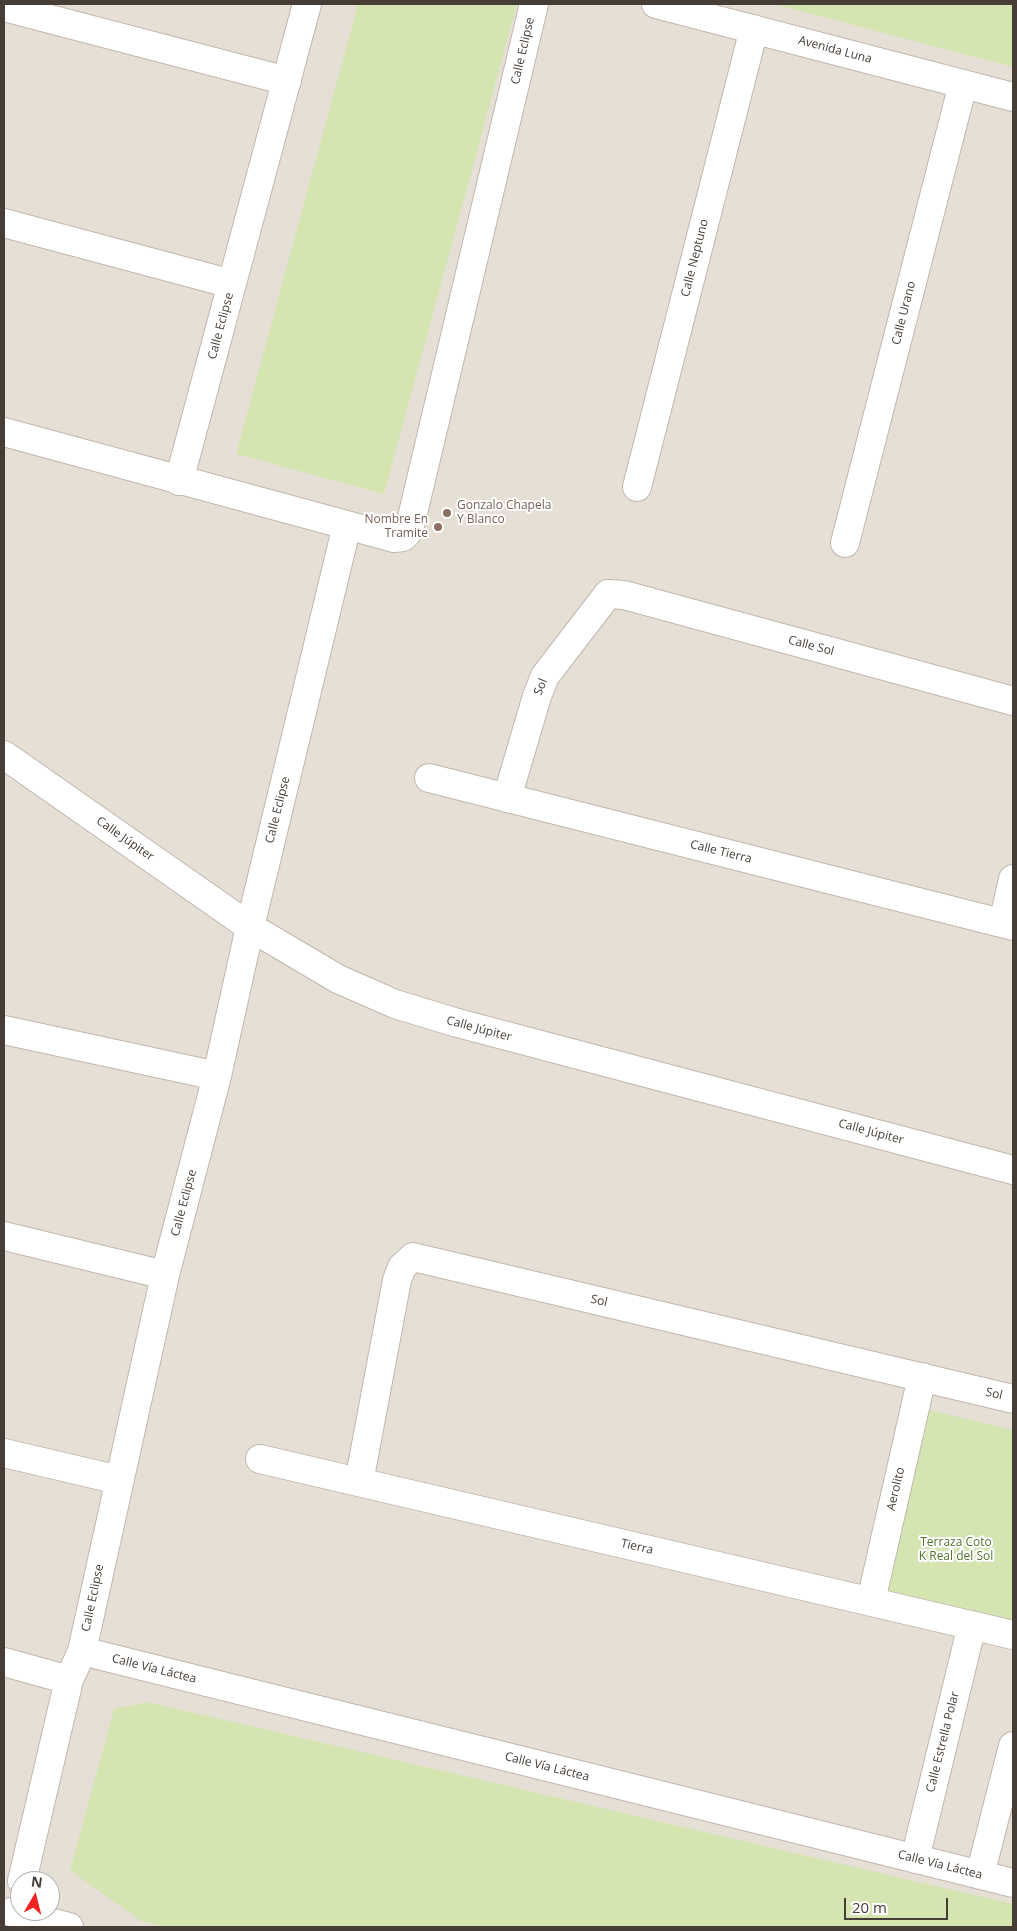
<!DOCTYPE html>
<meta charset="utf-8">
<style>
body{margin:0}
#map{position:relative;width:1017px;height:1931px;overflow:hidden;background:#f3eee7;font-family:"Open Sans",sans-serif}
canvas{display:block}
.frame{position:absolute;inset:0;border:5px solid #453d36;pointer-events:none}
.north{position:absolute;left:10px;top:1871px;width:50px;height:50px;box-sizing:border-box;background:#fff;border:1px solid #b5b1af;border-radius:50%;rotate:8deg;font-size:14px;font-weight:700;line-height:20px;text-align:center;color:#453d36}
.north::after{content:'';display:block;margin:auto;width:18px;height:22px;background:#ef2422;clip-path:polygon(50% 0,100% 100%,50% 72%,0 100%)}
.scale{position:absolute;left:844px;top:1898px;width:104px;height:22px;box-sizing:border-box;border:2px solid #453d36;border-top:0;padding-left:6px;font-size:15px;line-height:18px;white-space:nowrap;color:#453d36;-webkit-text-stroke:4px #fff;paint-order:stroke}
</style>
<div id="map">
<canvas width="1017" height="1931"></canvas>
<div class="frame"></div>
<div class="north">N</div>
<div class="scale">20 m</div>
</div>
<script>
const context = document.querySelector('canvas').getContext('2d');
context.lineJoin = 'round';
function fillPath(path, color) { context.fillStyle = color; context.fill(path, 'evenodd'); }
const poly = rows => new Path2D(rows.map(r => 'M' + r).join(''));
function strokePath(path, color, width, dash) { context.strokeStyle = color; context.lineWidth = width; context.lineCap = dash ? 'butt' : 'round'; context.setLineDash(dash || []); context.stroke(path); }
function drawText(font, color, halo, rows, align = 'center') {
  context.font = font + ' "Open Sans",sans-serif'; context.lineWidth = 4; context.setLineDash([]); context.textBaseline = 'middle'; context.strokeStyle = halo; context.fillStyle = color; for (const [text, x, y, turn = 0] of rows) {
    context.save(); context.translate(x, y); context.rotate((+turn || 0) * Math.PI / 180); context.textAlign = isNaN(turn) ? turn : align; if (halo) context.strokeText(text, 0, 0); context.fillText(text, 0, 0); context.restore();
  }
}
fillPath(poly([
 [4,4,1013,4,1013,1927,4,1927],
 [20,1881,50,1881,50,1911,20,1911]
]), '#e6dfd6');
fillPath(poly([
 [358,4,517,4,384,494,236,454],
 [773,4,1013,4,1013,67],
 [929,1410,1013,1430,1013,1622,887,1593],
 [148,1702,1013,1904,1013,1927,165,1927,141,1921,70,1870,114,1709]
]), '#d5e5b2');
const minor = poly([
 [656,4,1013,97],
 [4,7,287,81],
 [4,223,232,284],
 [4,432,387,536,394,538,403,537,406,534,409,530,534,4],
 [179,481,307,4],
 [637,487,754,29],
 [845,543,963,84],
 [4,755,250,927,338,979,395,1004,454,1022,1013,1170],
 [429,778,1013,926],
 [507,798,537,696,545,676,608,594,624,595,1013,701],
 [1003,923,1013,879],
 [4,1030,217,1076],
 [4,1236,165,1275],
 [4,1453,119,1480],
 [260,1459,1013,1635],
 [359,1482,397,1280,402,1267,413,1257,1013,1399],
 [871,1601,922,1377],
 [82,1651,1013,1883],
 [4,1662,69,1680],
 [915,1859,972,1625],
 [980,1875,1013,1746],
 [22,1881,69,1680,82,1651,165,1275,217,1076,250,927,347,525],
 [11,1912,69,1927]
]);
strokePath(minor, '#c1b7ad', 30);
strokePath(minor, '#fff', 28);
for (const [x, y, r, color] of [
 [447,513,5,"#8d6e63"],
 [438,527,5,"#8d6e63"]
]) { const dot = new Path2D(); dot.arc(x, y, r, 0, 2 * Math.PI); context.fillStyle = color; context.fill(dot); strokePath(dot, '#fff', 2); }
drawText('12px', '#453d36', '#fff', [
 ["Avenida Luna",835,50,15],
 ["Calle Eclipse",523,51,-77],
 ["Calle Neptuno",695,258,-76],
 ["Calle Urano",904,313,-76],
 ["Calle Eclipse",221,326,-75],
 ["Calle Sol",811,646,15],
 ["Sol",541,687,-68],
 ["Calle Eclipse",278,810,-76],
 ["Calle Júpiter",125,839,35],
 ["Calle Tierra",721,852,14],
 ["Calle Júpiter",479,1029,15],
 ["Calle Júpiter",871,1132,15],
 ["Calle Eclipse",184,1203,-75],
 ["Sol",599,1301,13],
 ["Sol",994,1394,13],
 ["Aerolito",896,1489,-77],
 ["Tierra",637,1547,13],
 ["Calle Eclipse",93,1598,-78],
 ["Calle Vía Láctea",154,1669,14],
 ["Calle Estrella Polar",943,1742,-76],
 ["Calle Vía Láctea",547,1767,14],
 ["Calle Vía Láctea",940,1865,14]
]);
drawText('12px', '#785e54', '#fff', [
 ["Gonzalo Chapela",457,506],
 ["Y Blanco",457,520],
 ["Nombre En",428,520,"right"],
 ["Tramite",428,534,"right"]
], 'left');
drawText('12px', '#52742d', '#fff', [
 ["Terraza Coto",956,1543],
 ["K Real del Sol",956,1557]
]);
</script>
